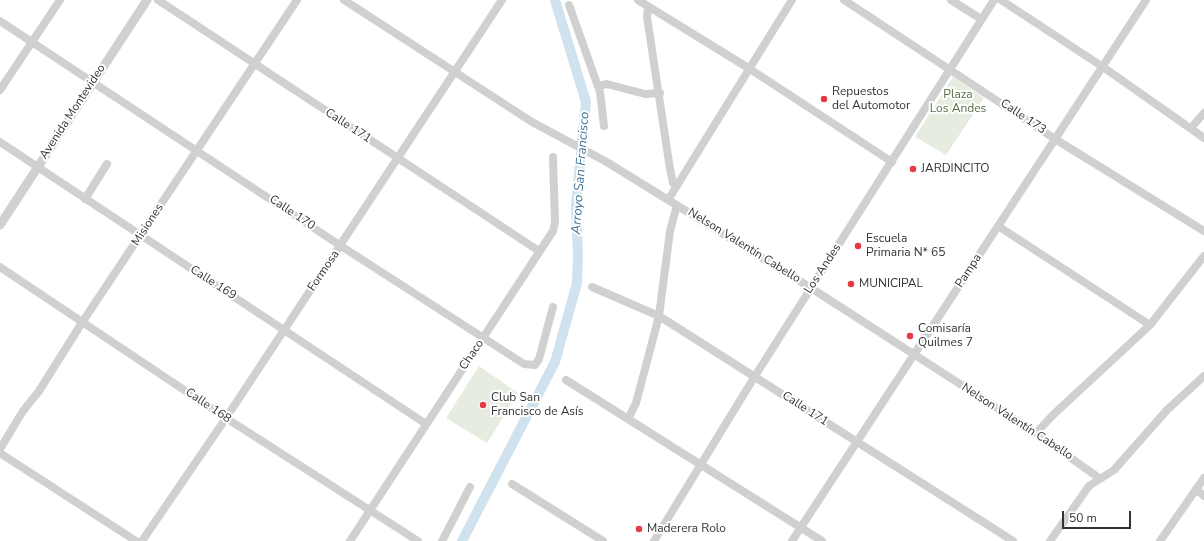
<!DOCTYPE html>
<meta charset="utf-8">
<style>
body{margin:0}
#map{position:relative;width:1204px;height:541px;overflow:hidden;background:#fff;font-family:"Nunito Sans",sans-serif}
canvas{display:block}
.scale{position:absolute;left:1062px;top:511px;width:69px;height:18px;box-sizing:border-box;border:2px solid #333;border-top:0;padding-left:5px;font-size:12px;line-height:14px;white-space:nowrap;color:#333;-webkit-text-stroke:3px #fff;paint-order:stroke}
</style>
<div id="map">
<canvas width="1204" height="541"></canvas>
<div class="scale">50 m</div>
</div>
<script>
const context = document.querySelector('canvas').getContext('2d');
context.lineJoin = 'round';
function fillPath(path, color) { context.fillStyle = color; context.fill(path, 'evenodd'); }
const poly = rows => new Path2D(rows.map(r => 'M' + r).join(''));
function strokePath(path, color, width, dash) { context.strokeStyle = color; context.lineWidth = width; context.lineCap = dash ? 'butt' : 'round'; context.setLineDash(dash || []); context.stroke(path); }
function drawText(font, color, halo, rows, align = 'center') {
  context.font = font + ' "Nunito Sans",sans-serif'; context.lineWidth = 4; context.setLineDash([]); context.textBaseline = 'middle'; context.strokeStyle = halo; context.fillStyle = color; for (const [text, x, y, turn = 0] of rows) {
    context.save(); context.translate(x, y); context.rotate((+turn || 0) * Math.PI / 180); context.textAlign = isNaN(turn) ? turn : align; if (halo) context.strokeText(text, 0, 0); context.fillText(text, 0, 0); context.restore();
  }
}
fillPath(poly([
 [953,77,984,98,946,155,915,137],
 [479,366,518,393,487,443,446,418]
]), '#e6ecdf');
strokePath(poly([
 [462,541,555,362,577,283,578,256,576,206,586,102,555,0]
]), '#cfe2ee', 10);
strokePath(poly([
 [158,0,539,251],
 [344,0,532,122,605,161,811,288,1036,433,1099,478],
 [638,0,750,69,892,162],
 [844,0,1055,139,1204,231],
 [951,0,981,19],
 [1001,0,1103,67,1204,138],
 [569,5,600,92,604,126],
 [648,7,647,17,670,169,673,183,677,186],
 [0,21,341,246,524,364,535,365,539,359,553,307],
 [598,86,607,84,645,94,660,93],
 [0,90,60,0],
 [1191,128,1204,113],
 [0,142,426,424],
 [85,199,107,164],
 [668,200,792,0],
 [998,226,1150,325],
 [0,267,226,418,418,541],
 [592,287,659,316,1013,541],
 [566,380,822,541],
 [628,419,636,403,659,316,670,231,677,205],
 [1036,433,1054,414,1150,325,1204,256],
 [0,449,23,411,39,391,83,321,297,0],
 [0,453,136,541],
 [512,484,603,541],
 [1196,489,1204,496],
 [142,541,226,418,502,0],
 [350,541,553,231,555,222,553,157],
 [442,541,470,487],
 [654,541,755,376,994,0],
 [792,541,1146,0],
 [1050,541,1089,486,1114,470,1167,410,1204,376],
 [1160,541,1204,478]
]), '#d0d0d0', 8);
strokePath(poly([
 [0,225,147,0]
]), '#d0d0d0', 9);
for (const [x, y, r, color] of [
 [824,99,4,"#e63946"],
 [913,169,4,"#e63946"],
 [858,246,4,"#e63946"],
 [851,284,4,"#e63946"],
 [910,336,4,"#e63946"],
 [483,405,4,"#e63946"],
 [639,529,4,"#e63946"]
]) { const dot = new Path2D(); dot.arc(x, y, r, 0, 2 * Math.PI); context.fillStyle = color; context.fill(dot); strokePath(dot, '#fff', 1.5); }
drawText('12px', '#333', '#fff', [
 ["Repuestos",832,92],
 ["del Automotor",832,106],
 ["JARDINCITO",921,169],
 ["Escuela",866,239],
 ["Primaria N* 65",866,253],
 ["MUNICIPAL",859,284],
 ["Comisaría",918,329],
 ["Quilmes 7",918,343],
 ["Club San",491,398],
 ["Francisco de Asís",491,412],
 ["Maderera Rolo",647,529]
], 'left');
drawText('12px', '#56703f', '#fff', [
 ["Plaza",958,95],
 ["Los Andes",958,109]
]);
drawText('12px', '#333', '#fff', [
 ["Avenida Montevideo",73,112,-57],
 ["Calle 173",1023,117,34],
 ["Calle 171",348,126,33],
 ["Calle 170",292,213,34],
 ["Misiones",148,225,-57],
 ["Nelson Valentín Cabello",744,246,32],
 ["Los Andes",823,269,-57],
 ["Formosa",324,271,-56],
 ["Pampa",969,271,-57],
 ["Calle 169",213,283,33],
 ["Chaco",472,355,-56],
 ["Calle 168",208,406,34],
 ["Calle 171",805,409,33],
 ["Nelson Valentín Cabello",1017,422,33]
]);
drawText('italic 13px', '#3f7597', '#fff', [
 ["Arroyo San Francisco",581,173,-86]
]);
</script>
